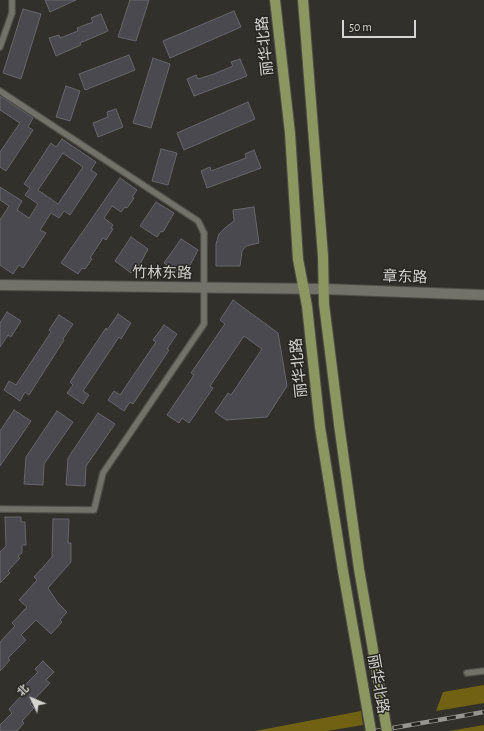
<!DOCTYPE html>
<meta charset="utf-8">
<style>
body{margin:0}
#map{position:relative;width:484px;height:731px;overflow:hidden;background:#31302a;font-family:"Alegreya Sans","Noto Sans SC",sans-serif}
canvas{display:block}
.north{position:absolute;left:12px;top:679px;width:40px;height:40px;-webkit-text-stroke:3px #272620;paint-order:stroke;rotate:314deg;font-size:11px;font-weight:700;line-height:16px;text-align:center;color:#d5d4d0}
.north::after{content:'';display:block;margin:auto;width:14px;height:18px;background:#d5d4d0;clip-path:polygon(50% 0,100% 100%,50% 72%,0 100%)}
.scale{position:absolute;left:342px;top:20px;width:74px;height:18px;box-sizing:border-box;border:2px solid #d5d4d0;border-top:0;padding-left:5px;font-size:12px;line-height:14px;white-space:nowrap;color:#d5d4d0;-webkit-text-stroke:3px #272620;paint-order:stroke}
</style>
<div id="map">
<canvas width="484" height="731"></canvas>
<div class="north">北</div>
<div class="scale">50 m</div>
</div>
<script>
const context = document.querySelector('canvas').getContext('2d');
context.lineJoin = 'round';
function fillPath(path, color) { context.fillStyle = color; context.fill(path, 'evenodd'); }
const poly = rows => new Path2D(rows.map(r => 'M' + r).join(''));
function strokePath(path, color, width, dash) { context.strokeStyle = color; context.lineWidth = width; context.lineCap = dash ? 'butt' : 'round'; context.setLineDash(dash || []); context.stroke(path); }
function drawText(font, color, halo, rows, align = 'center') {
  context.font = font + ' "Alegreya Sans","Noto Sans SC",sans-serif'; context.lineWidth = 3; context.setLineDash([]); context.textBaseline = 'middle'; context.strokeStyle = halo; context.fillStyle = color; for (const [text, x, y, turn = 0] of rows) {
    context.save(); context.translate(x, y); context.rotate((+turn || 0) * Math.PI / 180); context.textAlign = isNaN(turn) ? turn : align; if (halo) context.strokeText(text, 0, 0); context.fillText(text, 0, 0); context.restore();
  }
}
fillPath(poly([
 [484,685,484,703,436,711,443,692],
 [361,711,363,725,327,731,255,731],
 [484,725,484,731,449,731]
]), '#716213');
const building = poly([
 [45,0,76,0,50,12,45,0],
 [130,0,149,0,136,41,118,37,130,0],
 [23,9,41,14,21,79,3,73,23,9],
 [234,11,241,27,170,58,163,41,234,11],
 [101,14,108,31,80,43,81,45,56,56,49,38,59,35,60,38,78,31,77,28,93,22,91,18,101,14],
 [129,55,135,70,85,90,79,74,129,55],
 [153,58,170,64,151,128,133,123,153,58],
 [240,59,247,76,194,96,187,79,196,75,198,79,214,74,233,66,231,62,240,59],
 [66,86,80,91,70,121,56,117,66,86],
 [0,96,33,118,28,127,33,130,6,171,0,167,0,152,20,123,0,110,0,96],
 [248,102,255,119,184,150,177,133,248,102],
 [116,109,123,127,98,137,93,123,108,117,107,112,116,109],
 [62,139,96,162,91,170,97,174,70,215,64,211,59,218,51,213,40,230,46,233,23,268,19,265,13,274,0,265,0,220,9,206,0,200,0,187,22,201,17,210,29,218,38,204,25,195,30,188,24,184,51,143,56,147,62,139],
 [63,153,83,167,58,204,38,190,63,153],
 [161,149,177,153,168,185,152,181,161,149],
 [254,150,261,168,207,188,201,171,210,167,211,171,227,165,246,158,245,154,254,150],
 [120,178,137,190,132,197,134,198,127,208,125,207,121,212,112,206,104,218,113,225,111,228,113,229,106,240,103,238,90,258,92,259,85,269,82,268,78,274,61,263,120,178],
 [156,202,174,213,163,232,161,231,157,237,140,226,156,202],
 [254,207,259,243,246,246,242,251,240,266,216,266,216,244,219,234,226,227,234,221,233,210,254,207],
 [131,237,148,249,138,268,136,266,131,273,115,261,131,237],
 [181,239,198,250,188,269,185,268,181,274,164,263,181,239],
 [233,300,278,333,287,386,267,417,226,420,215,412,228,393,231,395,262,349,244,336,210,386,213,388,189,423,182,418,179,423,167,415,194,375,191,373,225,324,220,320,233,300],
 [7,312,21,321,11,337,8,335,0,347,0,323,7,312],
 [118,314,131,323,121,339,119,337,83,391,89,395,83,404,67,393,73,385,70,382,106,328,107,330,118,314],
 [59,315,73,324,63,339,64,340,29,395,25,392,20,401,4,390,9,381,16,385,51,332,49,330,59,315],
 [164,325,177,334,167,349,169,350,133,404,130,402,124,411,108,400,114,391,120,395,156,342,153,340,164,325],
 [14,410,31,421,0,466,0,431,14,410],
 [57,411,73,422,44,464,43,485,24,484,26,457,57,411],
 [98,413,115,424,86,466,85,486,66,485,68,458,98,413],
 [5,517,21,517,21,522,25,522,26,545,22,545,22,553,18,556,20,558,8,571,10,573,0,583,0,552,6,546,5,517],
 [53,519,69,519,68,543,71,543,71,562,48,588,58,603,67,612,60,620,62,622,51,634,36,620,21,635,26,640,8,658,10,660,0,671,0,642,15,626,12,623,27,607,19,600,37,580,34,577,52,557,53,519],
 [43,661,54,672,46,680,50,683,30,704,34,708,22,721,24,723,17,731,0,731,0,725,12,713,9,709,22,695,18,692,38,672,35,669,43,661]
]);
fillPath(building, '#49494f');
strokePath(building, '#67676d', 1);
const service = poly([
 [0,47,12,13,12,0],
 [0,91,198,221,204,233,204,324,103,473,94,510,0,509],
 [467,673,484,671]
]);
const minor = poly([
 [0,285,324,289,484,295]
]);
const primary = poly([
 [275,0,290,133,298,259,307,306,320,427,343,571,371,731],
 [303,0,323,256,324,304,339,424]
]);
strokePath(service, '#4e4d47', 8);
strokePath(minor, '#4e4d47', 12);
strokePath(primary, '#4e4d47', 12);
strokePath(service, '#72716a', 5.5);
strokePath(minor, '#72716a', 10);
strokePath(primary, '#8b9660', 10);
const rail = poly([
 [376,731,484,712]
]);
strokePath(rail, '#979691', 4.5);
strokePath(rail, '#272620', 3, [9]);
const primaryBridge = poly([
 [339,424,359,569,387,731]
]);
strokePath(primaryBridge, '#4e4d47', 12, []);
strokePath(primaryBridge, '#8b9660', 10);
drawText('15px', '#d5d4d0', '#272620', [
 ["丽华北路",265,46,-96],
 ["竹林东路",162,273,1],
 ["章东路",405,277,2],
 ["丽华北路",299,368,-96],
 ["丽华北路",378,684,80]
]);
</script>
